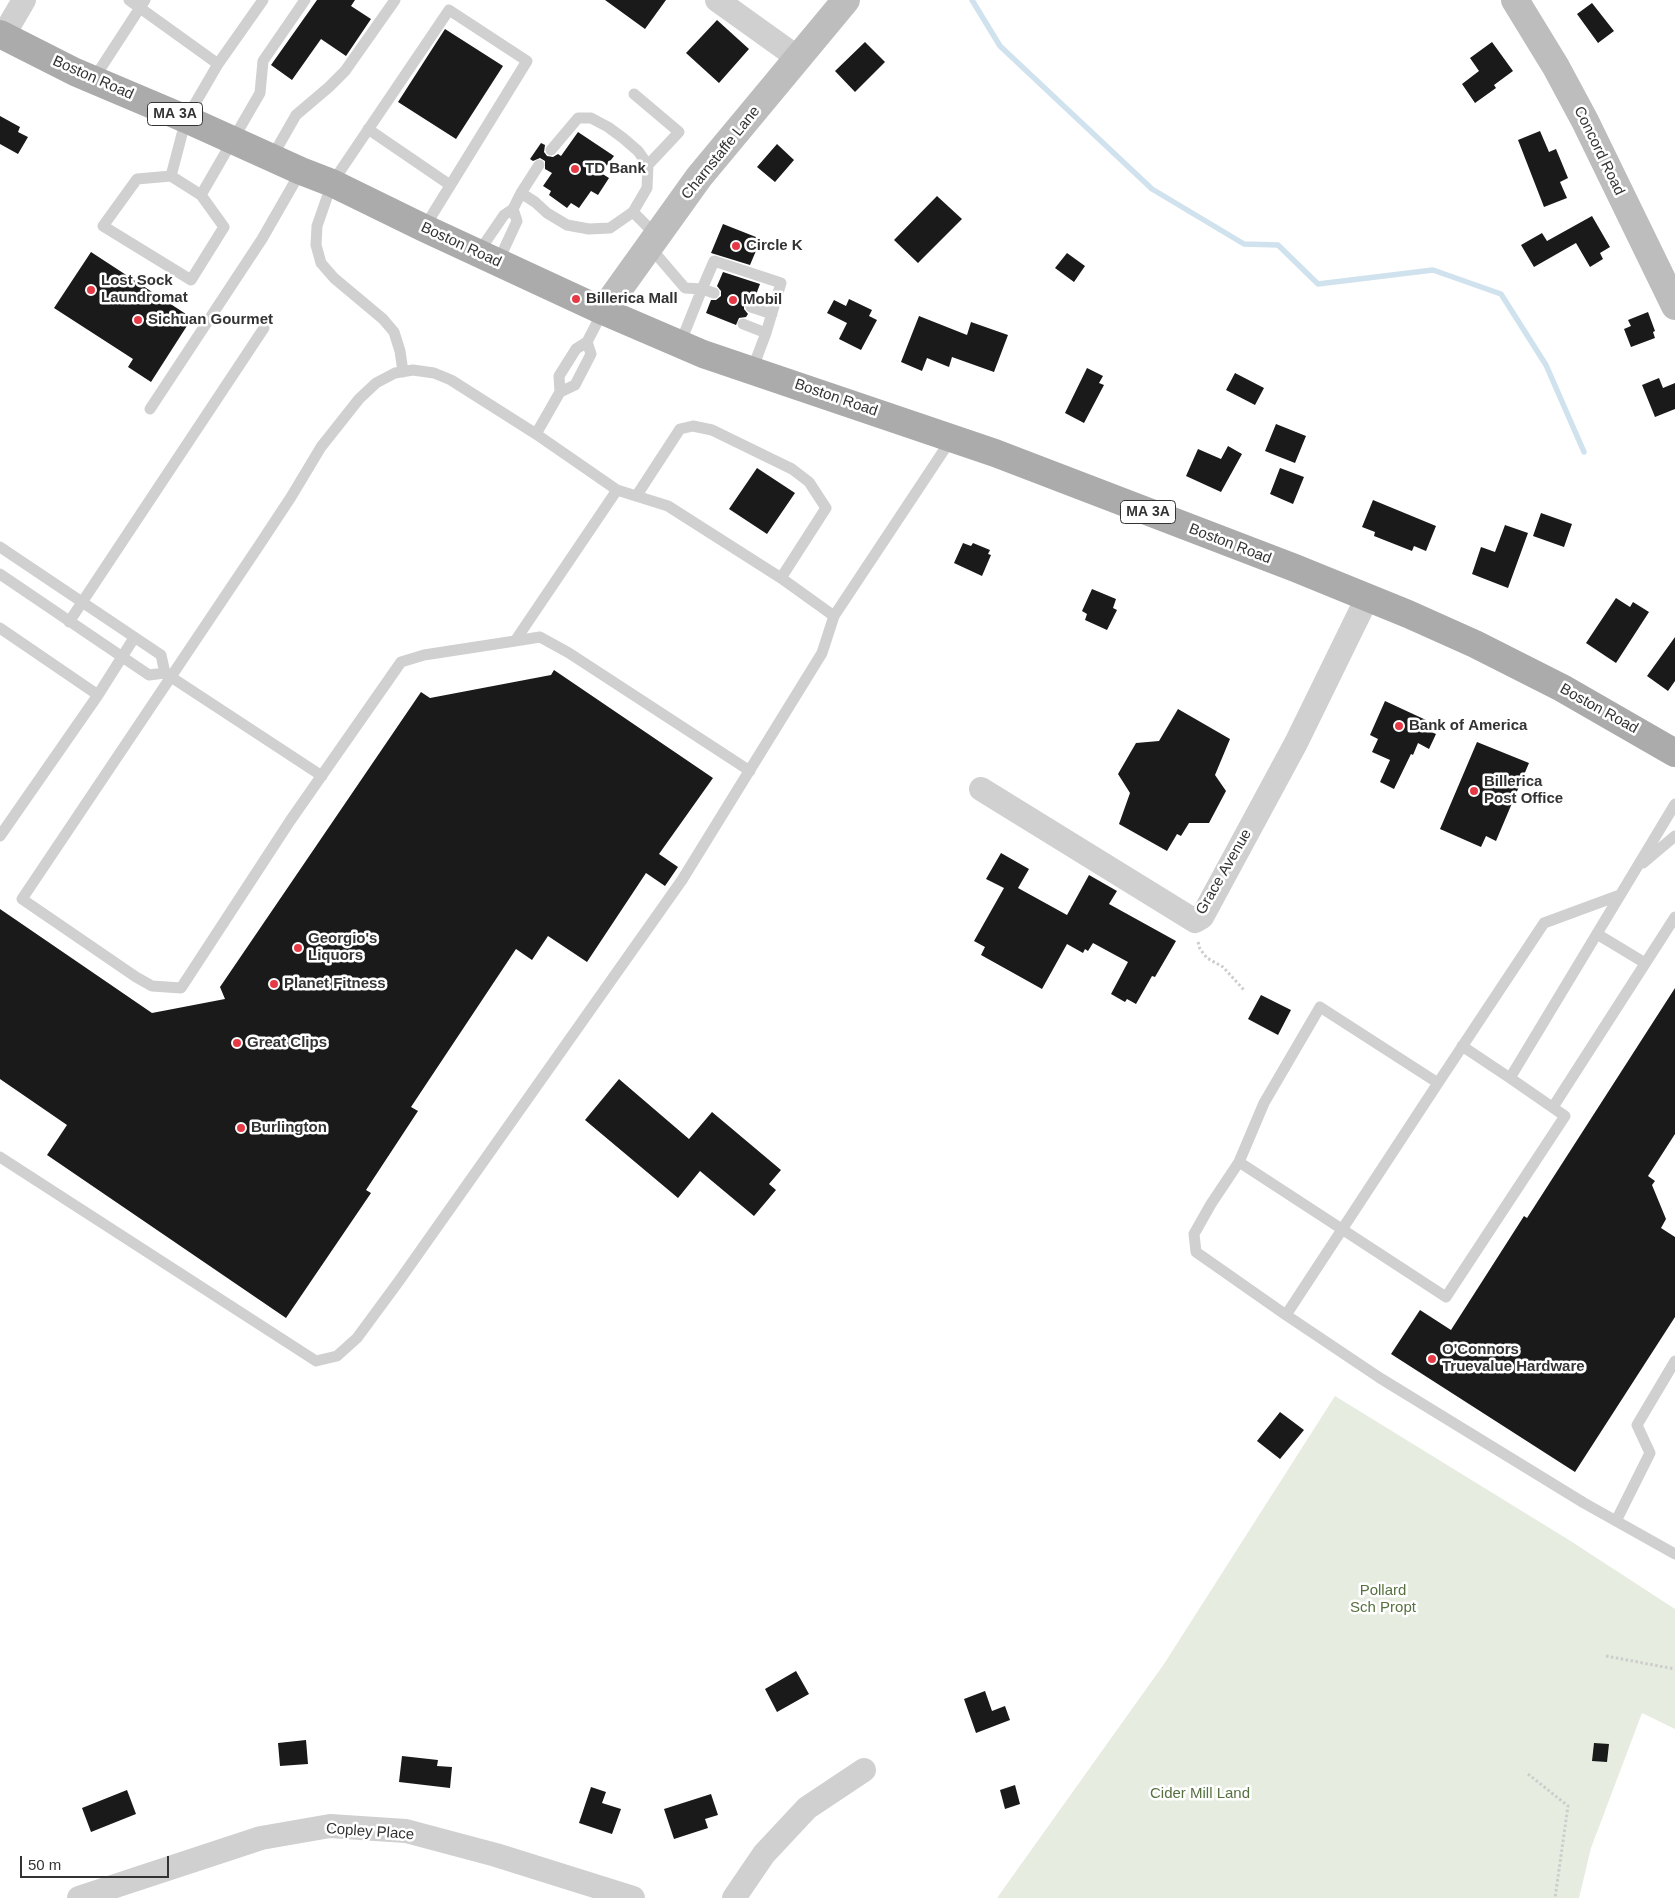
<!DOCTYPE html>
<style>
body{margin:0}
#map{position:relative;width:1675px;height:1898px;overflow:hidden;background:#fff;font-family:Helvetica,sans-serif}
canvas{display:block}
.scale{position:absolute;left:20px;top:1856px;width:149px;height:22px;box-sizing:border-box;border:2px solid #333;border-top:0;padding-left:6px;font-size:15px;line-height:18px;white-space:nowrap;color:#333;-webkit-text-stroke:4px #fff;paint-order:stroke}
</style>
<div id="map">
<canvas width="1675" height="1898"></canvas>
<div class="scale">50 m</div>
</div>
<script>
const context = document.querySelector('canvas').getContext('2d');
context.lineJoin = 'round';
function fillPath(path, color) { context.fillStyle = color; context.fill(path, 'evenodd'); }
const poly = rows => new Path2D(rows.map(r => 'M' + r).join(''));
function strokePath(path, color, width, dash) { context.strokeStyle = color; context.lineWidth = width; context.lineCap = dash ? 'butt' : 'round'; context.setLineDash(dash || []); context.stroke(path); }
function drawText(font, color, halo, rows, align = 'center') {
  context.font = font + ' Helvetica,sans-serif'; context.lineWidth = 5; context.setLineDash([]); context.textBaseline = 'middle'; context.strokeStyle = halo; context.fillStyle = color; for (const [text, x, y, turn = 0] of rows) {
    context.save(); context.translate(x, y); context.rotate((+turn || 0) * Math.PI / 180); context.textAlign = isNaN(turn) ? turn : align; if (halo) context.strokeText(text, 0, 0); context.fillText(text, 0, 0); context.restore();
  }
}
fillPath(poly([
 [1335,1396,1569,1540,1675,1609,1675,1729,1642,1713,1591,1848,1579,1898,997,1898,1164,1664]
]), '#e6ecdf');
strokePath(poly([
 [972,0,1000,46,1152,189,1244,244,1278,245,1318,284,1433,270,1501,294,1546,365,1584,452]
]), '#cfe2ee', 5.5);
fillPath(poly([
 [317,0,355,0,351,6,371,19,346,56,321,39,292,80,271,65],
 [605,0,666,0,645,29],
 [1592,3,1614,31,1598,43,1577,14],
 [717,20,749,49,719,83,686,53],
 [445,29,503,66,456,139,398,102],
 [865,42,885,62,855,92,835,71],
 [1492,42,1513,71,1494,85,1496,88,1475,103,1462,84,1479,71,1470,58],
 [0,116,20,127,18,132,28,137,18,154,0,144],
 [1540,131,1549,152,1556,149,1568,178,1560,182,1567,198,1544,207,1518,140],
 [578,132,614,156,601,173,609,178,598,195,591,191,579,208,571,203,567,208,549,195,551,191,543,186,552,173,545,169,545,161,540,158,533,161,530,159,541,143,545,145,544,152,547,156,553,157,558,154,561,156],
 [777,144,794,160,775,182,757,167],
 [937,196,962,219,918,263,894,240],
 [1592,216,1610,247,1600,253,1603,259,1590,267,1576,243,1534,267,1521,245,1542,233,1547,241],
 [723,224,761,239,750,265,711,253],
 [91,252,192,318,151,382,128,367,133,359,54,308],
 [1067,253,1085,266,1074,282,1055,268],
 [723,272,760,284,754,300,749,300,744,304,744,309,748,314,746,317,739,318,736,325,706,313,711,300,716,300,721,296,721,291,717,286],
 [849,299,872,310,869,316,877,320,861,350,839,339,847,323,827,313,834,300,846,306],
 [1648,312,1655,331,1653,332,1655,338,1631,347,1624,329,1631,326,1628,320],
 [919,316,967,335,971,322,1008,335,994,372,952,357,949,367,927,358,922,371,901,362],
 [1087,368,1103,376,1099,383,1104,385,1084,423,1065,413],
 [1235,373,1264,388,1255,405,1226,390],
 [1659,378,1663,388,1675,383,1675,409,1655,417,1642,385],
 [1276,424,1306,436,1295,463,1265,451],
 [1228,446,1242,454,1221,492,1186,476,1198,449,1221,459],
 [757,468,795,493,767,534,729,509],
 [1280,468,1304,477,1293,504,1270,494],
 [1373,500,1436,526,1426,551,1414,546,1412,551,1374,536,1375,532,1362,527],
 [1541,513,1572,524,1564,547,1533,536],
 [1505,525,1528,533,1508,588,1472,574,1481,547,1495,552],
 [963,543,971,546,973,543,990,550,988,554,991,555,982,576,954,563],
 [1092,589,1116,599,1113,608,1117,610,1107,630,1085,620,1087,614,1082,611],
 [1616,598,1630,607,1633,602,1649,612,1616,663,1586,643],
 [1675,637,1675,681,1668,691,1647,676],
 [554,670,713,778,659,854,678,867,665,886,646,873,587,962,548,936,532,960,516,949,411,1107,418,1111,366,1190,371,1193,286,1318,47,1155,67,1125,0,1079,0,909,152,1013,225,999,220,987,421,692,430,698,551,675],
 [1385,701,1426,720,1422,728,1436,734,1429,749,1418,743,1413,755,1411,754,1394,789,1380,782,1390,760,1372,752,1378,739,1370,735],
 [1178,709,1230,739,1215,775,1226,791,1209,823,1189,823,1181,836,1177,834,1167,851,1119,824,1130,793,1118,774,1136,743,1159,741],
 [1477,742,1529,763,1496,841,1486,836,1481,847,1440,829],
 [1001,853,1029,869,1018,888,1067,915,1089,875,1117,891,1109,904,1176,941,1155,977,1152,976,1136,1004,1127,999,1125,1002,1111,994,1128,962,1093,943,1088,951,1085,949,1083,953,1067,944,1042,989,981,955,985,947,974,941,1004,888,986,879],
 [1675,988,1675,1134,1648,1176,1655,1181,1652,1185,1666,1219,1661,1228,1675,1237,1675,1317,1575,1472,1391,1354,1420,1310,1451,1330,1524,1216,1527,1218],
 [1261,995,1291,1010,1278,1035,1248,1019],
 [619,1079,689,1139,712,1112,781,1170,769,1184,776,1190,754,1216,700,1171,678,1198,585,1120],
 [1280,1412,1304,1430,1280,1459,1257,1441],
 [796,1671,809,1694,777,1712,765,1689],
 [985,1691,992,1711,1005,1706,1010,1720,976,1733,964,1699],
 [306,1740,308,1764,280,1766,278,1743],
 [1594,1743,1609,1744,1607,1762,1592,1761],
 [402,1756,438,1760,437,1766,452,1767,450,1788,399,1782],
 [1015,1785,1020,1804,1005,1809,1000,1790],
 [591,1787,606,1792,602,1803,621,1809,612,1834,579,1823],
 [127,1790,136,1814,91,1832,82,1808],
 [711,1794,718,1815,705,1819,708,1828,674,1839,664,1809]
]), '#1a1a1a');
strokePath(poly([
 [1198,942,1200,949,1207,958,1223,967,1244,990],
 [1606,1656,1675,1669],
 [1528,1774,1568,1806,1555,1898]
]), '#cdcdcd', 3, [2.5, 2.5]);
strokePath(poly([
 [129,0,218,64],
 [263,0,218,64,186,119,171,176,137,179,103,226,191,280,224,227,201,195,260,93,263,61,305,0],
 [93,80,145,0],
 [634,94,679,132,648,165],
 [368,129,450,185],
 [551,150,578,118,591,118,608,127,623,138,638,151,648,165,647,188,633,212,656,235],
 [272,157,296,115,329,87,345,71,395,0],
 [171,176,201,195],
 [521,193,535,202,547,213,567,225,589,229,610,228,633,212],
 [649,246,685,288,702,289,714,261,781,283,766,333,752,370],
 [478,253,504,215,513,209,521,193,539,165],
 [498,262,517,221,513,209],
 [751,307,772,314],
 [743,324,766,333],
 [680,344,702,289,714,293],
 [403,372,400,351,394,332,383,319,334,278,321,263,316,245,317,226,332,183,449,10,527,61,424,228],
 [560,392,559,376,576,349,587,342,603,311],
 [150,409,262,239,301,171],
 [536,434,560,392,575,385,591,354,587,342],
 [617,490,515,641,424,655,401,662,290,821,181,988,152,986,136,977,22,899,260,544,291,497,321,447,359,399,376,383,395,373,413,370,434,373,451,380,536,434,617,490,668,506,781,578,834,616],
 [637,495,680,429,693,426,712,430,792,469,809,482,826,508,781,578],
 [0,547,161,655,165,673],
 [0,574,149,675,165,673,171,677,322,776],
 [69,622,264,328],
 [0,628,98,695],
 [515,641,540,637,569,653,750,771],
 [0,836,98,695,134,638],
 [1643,863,1675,836],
 [1620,895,1544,923,1438,1083,1320,1007,1264,1103,1239,1162,1446,1297,1565,1116,1510,1078,1675,804],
 [1597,934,1645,963],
 [1462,1046,1510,1078],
 [1438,1083,1286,1315,1380,1378,1584,1503,1675,1554],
 [1553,1107,1675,917],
 [0,1157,316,1361,337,1356,357,1338,399,1281,682,880,822,653,834,616,952,438],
 [1239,1162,1211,1204,1194,1234,1196,1252,1286,1315],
 [1616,1521,1650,1453,1637,1425,1675,1361]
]), '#d0d0d0', 11);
strokePath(poly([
 [717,0,798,58],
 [3,36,24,0],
 [981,789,1195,921,1202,917,1296,743,1367,598],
 [79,1898,261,1838,330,1826,406,1831,496,1855,633,1898],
 [734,1898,764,1854,807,1808,864,1770]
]), '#d0d0d0', 24);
strokePath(poly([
 [1515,0,1556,67,1585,121,1675,306],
 [603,311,699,177,846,0]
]), '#bdbdbd', 28);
strokePath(poly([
 [0,34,75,72,186,119,301,171,332,183,424,228,603,311,703,354,995,453,1295,568,1408,614,1475,644,1562,688,1675,753]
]), '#ababab', 28);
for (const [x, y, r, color] of [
 [575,169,5,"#e63946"],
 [736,246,5,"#e63946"],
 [91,290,5,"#e63946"],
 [576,299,5,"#e63946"],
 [733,300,5,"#e63946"],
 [138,320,5,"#e63946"],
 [1399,726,5,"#e63946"],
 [1474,791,5,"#e63946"],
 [298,948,5,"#e63946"],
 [274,984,5,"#e63946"],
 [237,1043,5,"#e63946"],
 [241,1128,5,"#e63946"],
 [1432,1359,5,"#e63946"]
]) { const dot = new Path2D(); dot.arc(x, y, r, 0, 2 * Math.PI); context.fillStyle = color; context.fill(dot); strokePath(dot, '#fff', 2); }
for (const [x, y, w] of [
 [175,114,55],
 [1148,512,55]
]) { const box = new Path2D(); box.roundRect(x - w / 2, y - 11.5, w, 23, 4); context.fillStyle = '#fff'; context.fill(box); strokePath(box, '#333', 1); }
drawText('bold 14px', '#333', null, [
 ["MA 3A",175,114],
 ["MA 3A",1148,512]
]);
drawText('15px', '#333', '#fff', [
 ["Boston Road",93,78,24],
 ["Concord Road",1599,151,64],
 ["Charnstaffe Lane",721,153,-51],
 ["Boston Road",461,245,25],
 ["Boston Road",836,398,19],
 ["Boston Road",1230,544,21],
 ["Boston Road",1599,709,29],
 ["Grace Avenue",1224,872,-60],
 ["Copley Place",370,1832,4]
]);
drawText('bold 15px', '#333', '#fff', [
 ["TD Bank",585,169],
 ["Circle K",746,246],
 ["Lost Sock",101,281],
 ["Laundromat",101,298],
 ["Billerica Mall",586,299],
 ["Mobil",743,300],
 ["Sichuan Gourmet",148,320],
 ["Bank of America",1409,726],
 ["Billerica",1484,782],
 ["Post Office",1484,799],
 ["Georgio's",308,939],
 ["Liquors",308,956],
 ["Planet Fitness",284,984],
 ["Great Clips",247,1043],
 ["Burlington",251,1128],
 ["O'Connors",1442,1350],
 ["Truevalue Hardware",1442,1367]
], 'left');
drawText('15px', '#56703f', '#fff', [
 ["Pollard",1383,1591],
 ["Sch Propt",1383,1608],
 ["Cider Mill Land",1200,1794]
]);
</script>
